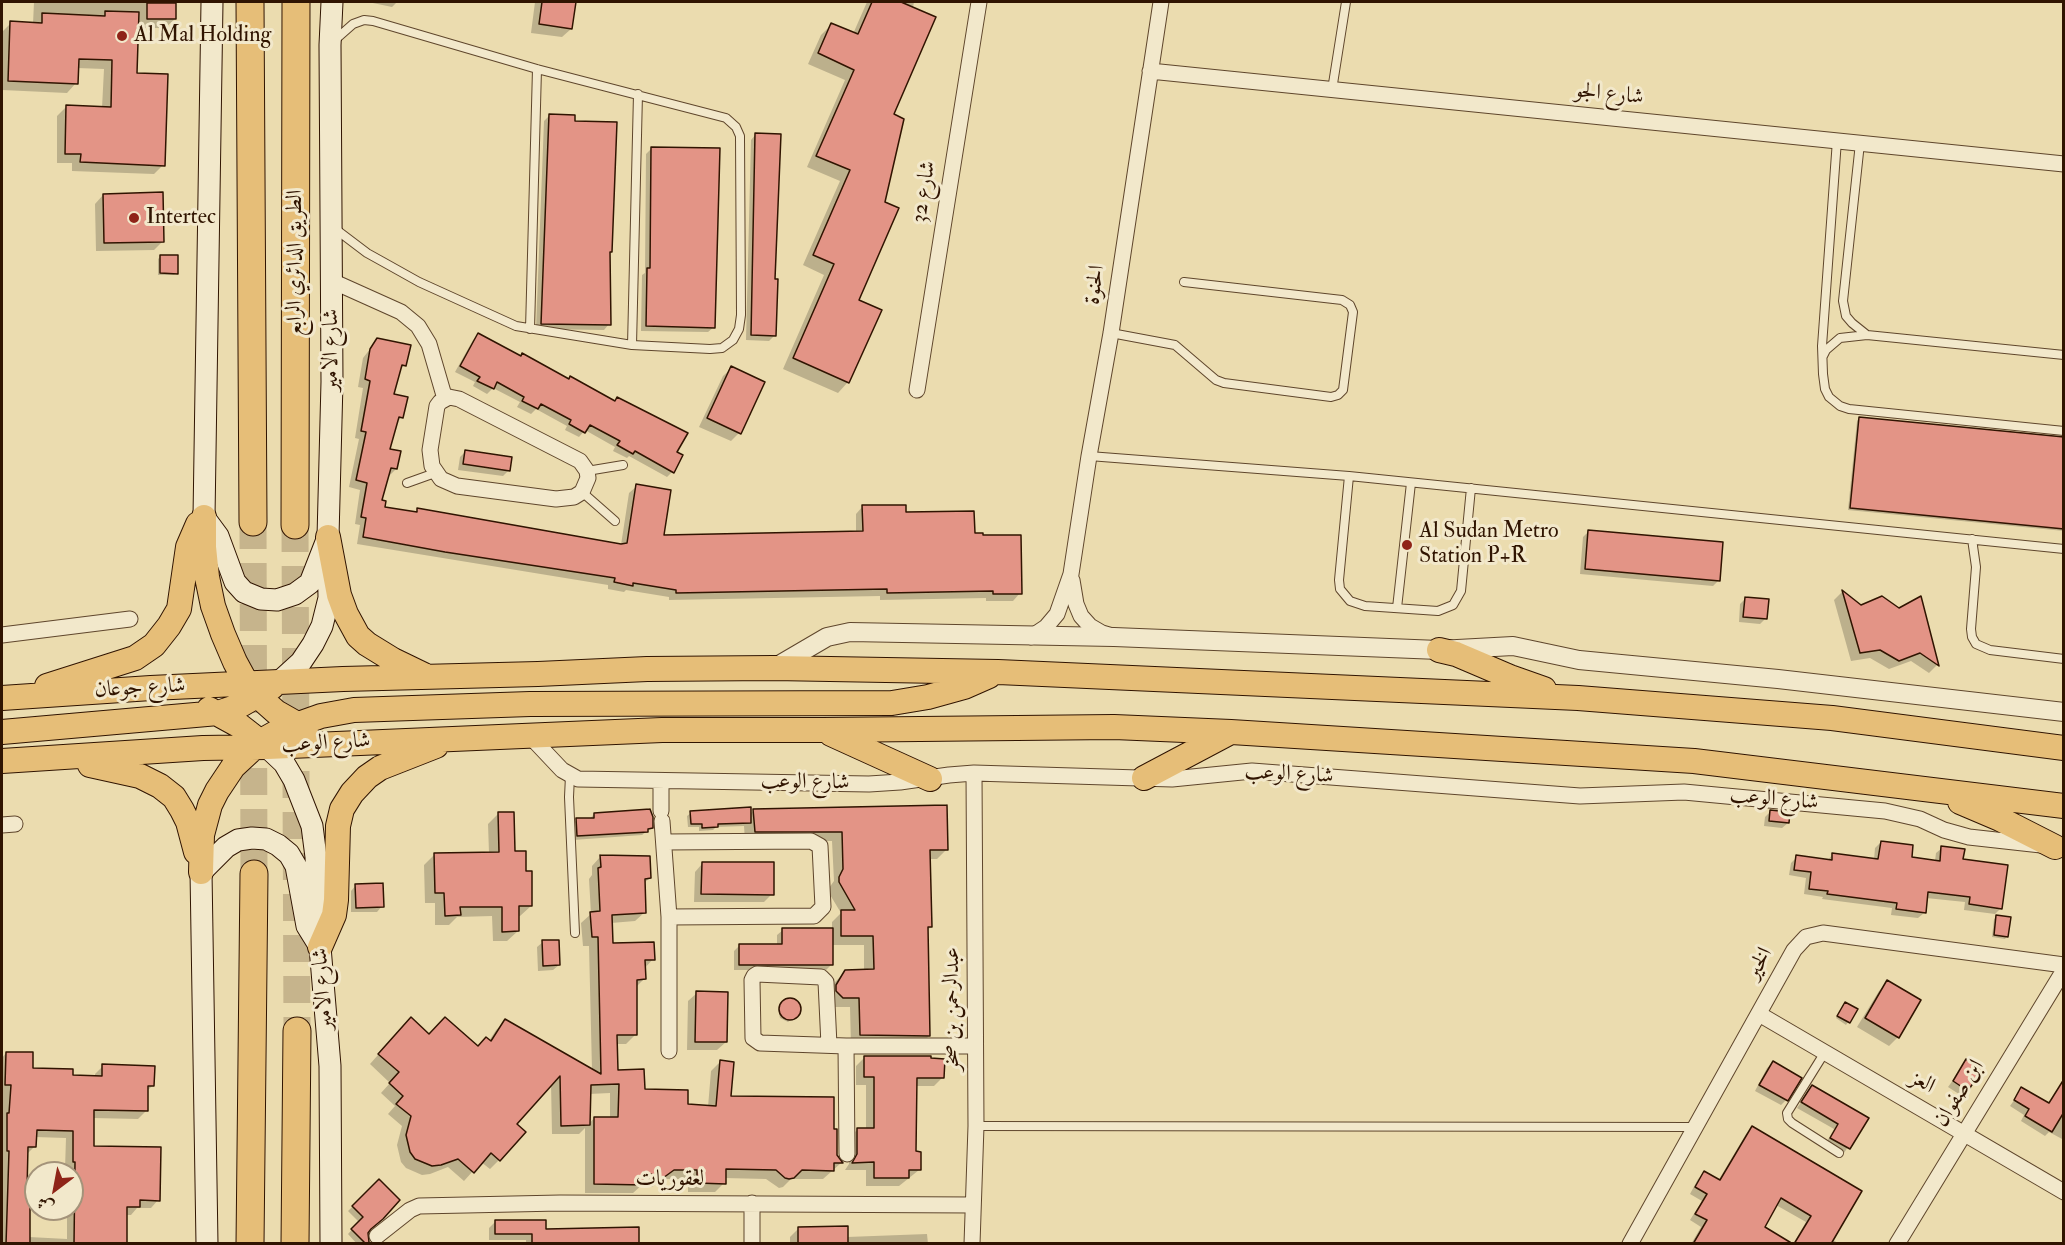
<!DOCTYPE html>
<meta charset="utf-8">
<style>
body{margin:0}
#map{position:relative;width:2065px;height:1245px;overflow:hidden;background:#ebdcaf;font-family:"IM FELL Double Pica",Amiri,serif}
canvas{display:block}
.frame{position:absolute;inset:0;border:3px solid #301401;pointer-events:none}
.north{position:absolute;left:24px;top:1161px;width:60px;height:60px;box-sizing:border-box;background:#f2e8cb;border:2px solid #a4937a;border-radius:50%;rotate:212deg;font-size:16px;font-weight:700;line-height:24px;text-align:center;color:#301401}
.north::after{content:'';display:block;margin:auto;width:21px;height:27px;background:#8f2418;clip-path:polygon(50% 0,100% 100%,50% 72%,0 100%)}
</style>
<div id="map">
<canvas width="2065" height="1245"></canvas>
<div class="frame"></div>
<div class="north">ش</div>
</div>
<script>
const context = document.querySelector('canvas').getContext('2d');
context.lineJoin = 'round';
function fillPath(path, color) { context.fillStyle = color; context.fill(path, 'evenodd'); }
const poly = rows => new Path2D(rows.map(r => 'M' + r).join(''));
function strokePath(path, color, width, dash) { context.strokeStyle = color; context.lineWidth = width; context.lineCap = dash ? 'butt' : 'round'; context.setLineDash(dash || []); context.stroke(path); }
function drawText(font, color, halo, rows, align = 'center') {
  context.font = font + ' "IM FELL Double Pica",Amiri,serif'; context.lineWidth = 6; context.setLineDash([]); context.textBaseline = 'middle'; context.strokeStyle = halo; context.fillStyle = color; for (const [text, x, y, turn = 0] of rows) {
    context.save(); context.translate(x, y); context.rotate((+turn || 0) * Math.PI / 180); context.textAlign = isNaN(turn) ? turn : align; if (halo) context.strokeText(text, 0, 0); context.fillText(text, 0, 0); context.restore();
  }
}
fillPath(poly([
 [34,2,161,2,161,4,175,19,165,28,137,28,136,75,163,165,154,174,72,171,72,163,57,163,57,116,66,107,102,108,104,69,77,68,76,83,67,93,2,90,2,32,11,23,33,24],
 [368,2,397,2,392,7],
 [535,2,575,2,571,29,562,37,531,33],
 [867,2,914,2,857,301,848,382,838,393,783,369,824,275,803,265,840,181,807,167,845,80,808,64,821,35,832,24,853,34],
 [550,115,611,251,608,254,609,324,604,330,536,329,544,121],
 [756,134,774,280,775,335,769,341,746,340,751,140],
 [652,148,714,327,708,332,641,331,642,275,645,273,646,154],
 [103,195,163,241,154,250,96,251,95,204],
 [160,257,176,273,174,275,158,275,158,259],
 [478,335,675,453,672,472,667,477,629,456,627,458,613,451,615,447,585,430,579,437,565,430,567,426,536,409,531,414,517,407,520,402,493,388,487,394,473,386,475,382,455,372,473,340],
 [378,339,405,365,398,371,392,395,402,417,395,423,388,450,396,469,389,476,380,501,384,508,414,513,418,510,621,545,629,493,637,486,662,537,856,532,856,514,863,506,904,513,973,534,1020,593,1013,601,986,601,986,598,880,600,880,596,669,600,669,597,626,590,624,592,608,589,608,585,357,544,360,525,355,524,360,490,349,487,359,439,355,438,363,388,358,387,363,358],
 [732,368,739,433,731,441,699,427,723,376],
 [1859,418,2064,438,2064,531,1848,510,1857,421],
 [466,451,509,470,503,476,458,470,460,457],
 [1589,531,1719,580,1713,586,1580,574,1583,537],
 [1842,592,1861,607,1899,610,1920,598,1937,665,1929,673,1911,661,1889,669,1870,658,1851,661,1834,600],
 [1745,599,1766,618,1760,624,1739,622,1740,604],
 [754,810,947,849,937,859,929,859,931,927,926,931,929,1036,919,1046,851,1045,850,1007,832,1007,827,996,835,982,846,971,864,971,864,945,832,945,832,964,826,970,734,970,734,951,739,946,777,945,777,935,783,930,832,929,832,922,841,913,829,893,829,888,834,881,832,841,745,841,744,826,716,827,713,830,699,831,699,827,688,827,687,816,691,813,749,815],
 [1771,811,1788,823,1782,828,1764,826,1765,817],
 [498,814,514,853,525,873,531,906,520,916,517,916,518,931,507,941,493,941,492,916,457,917,449,925,435,925,435,903,425,903,424,865,435,854,489,853,488,824],
 [594,814,651,828,642,835,573,840,572,824,577,820,589,820],
 [1881,842,1910,858,1935,861,1936,853,1942,848,1962,860,2001,908,1995,914,1964,910,1965,902,1926,898,1924,913,1918,918,1891,915,1892,908,1822,899,1823,897,1804,894,1806,878,1789,875,1791,863,1797,857,1827,861,1833,854,1874,860,1875,848],
 [601,856,650,878,644,883,645,912,635,921,611,923,612,945,653,959,644,969,644,979,635,988,636,1034,626,1044,616,1044,616,1072,643,1091,687,1106,708,1107,711,1071,720,1062,729,1097,832,1130,836,1155,841,1163,823,1179,791,1179,783,1187,779,1188,766,1179,724,1178,724,1183,715,1192,688,1192,688,1179,664,1179,652,1187,643,1184,633,1193,585,1193,585,1128,579,1134,552,1134,551,1083,515,1124,499,1160,490,1169,481,1162,464,1181,448,1167,430,1174,422,1175,406,1168,401,1162,397,1145,402,1126,388,1114,395,1106,381,1093,390,1083,370,1064,401,1029,477,1048,489,1041,496,1030,506,1021,592,1070,589,946,583,946,581,923,591,914,589,879,592,875,592,866],
 [610,1093,610,1118,594,1118,589,1124,589,1094],
 [702,864,772,894,764,902,694,902,695,872],
 [356,885,382,906,377,912,351,912,351,891],
 [1997,917,2007,936,2005,939,1992,937,1994,919],
 [543,942,559,965,553,970,538,971,537,947],
 [1888,982,1898,1037,1889,1046,1857,1027,1879,991],
 [697,993,726,1042,717,1050,687,1050,688,1001],
 [789,1000,798,1004,799,1013,788,1022,780,1018,778,1009,785,1002],
 [1843,1006,1856,1010,1846,1025,1836,1018],
 [6,1053,32,1069,72,1077,95,1077,95,1074,103,1066,153,1085,147,1091,146,1111,138,1119,93,1118,92,1147,158,1200,151,1208,137,1208,131,1215,126,1215,125,1244,2,1244,2,1112,3,1092,2,1092,2,1058],
 [35,1137,66,1138,65,1169,68,1169,68,1173,72,1173,72,1209,67,1209,67,1239,29,1237,26,1192,27,1154,34,1147],
 [865,1057,942,1078,934,1086,915,1086,915,1153,919,1170,899,1186,866,1186,866,1170,845,1170,849,1164,849,1138,857,1130,866,1130,866,1085,856,1085,856,1066],
 [1967,1061,1967,1090,1962,1096,1948,1087],
 [1773,1063,1786,1100,1781,1105,1755,1091,1767,1068],
 [1812,1087,1867,1118,1844,1153,1826,1143,1834,1129,1797,1108],
 [2022,1089,2048,1103,2055,1096,2064,1101,2064,1140,2049,1132,2045,1136,2021,1121,2024,1115,2010,1106],
 [1752,1128,1832,1239,1839,1244,1793,1244,1806,1222,1776,1205,1762,1227,1790,1244,1691,1244,1701,1227,1690,1220,1702,1201,1690,1194,1698,1179,1704,1173,1718,1181,1746,1134],
 [379,1181,368,1230,367,1241,365,1244,357,1244,348,1234,359,1222,348,1211],
 [496,1221,545,1231,638,1244,526,1244,526,1240,489,1240,489,1228],
 [798,1229,847,1237,927,1234,928,1244,790,1244,790,1237]
]), '#0003');
const building = poly([
 [542,2,576,2,572,29,539,24,542,2],
 [872,2,901,2,936,17,894,114,904,119,885,202,899,208,859,300,882,310,849,383,793,358,834,264,813,255,850,170,816,156,854,70,818,53,831,23,858,34,872,2],
 [147,3,176,3,176,19,147,19,147,3],
 [105,11,139,12,137,73,168,74,165,166,80,162,81,154,65,154,66,105,111,107,112,60,79,59,78,84,8,81,10,21,42,23,42,13,105,16,105,11],
 [549,114,575,115,575,121,617,122,612,252,610,252,611,325,541,324,549,114],
 [755,133,781,134,775,279,778,279,776,336,751,335,755,133],
 [651,147,720,148,715,328,646,326,647,268,650,268,651,147],
 [163,192,164,242,104,243,103,194,163,192],
 [160,255,178,255,178,274,160,273,160,255],
 [478,333,521,356,522,353,569,379,570,376,615,401,617,397,688,433,677,452,683,455,674,473,635,451,633,454,617,445,620,441,590,425,585,433,569,424,571,420,541,404,538,409,522,401,524,397,497,382,494,389,477,381,480,377,460,366,478,333],
 [377,338,411,345,406,366,402,365,394,394,408,397,403,418,399,417,390,449,401,451,397,469,391,468,382,500,386,501,385,507,417,512,417,508,621,544,627,543,636,484,671,490,664,535,863,531,862,505,906,505,906,512,974,511,975,533,983,533,983,535,1021,535,1022,594,993,594,993,591,887,593,887,589,676,593,676,590,633,583,633,586,614,582,615,578,445,552,363,537,366,518,361,517,367,483,356,480,366,432,361,431,370,381,365,379,370,349,377,338],
 [731,366,765,382,741,434,707,418,731,366],
 [1859,417,2064,437,2064,529,1850,508,1859,417],
 [465,450,512,457,510,471,463,464,465,450],
 [1588,530,1723,542,1720,581,1585,569,1588,530],
 [1842,590,1861,605,1882,596,1899,608,1921,596,1939,666,1920,653,1899,661,1880,650,1860,653,1842,590],
 [1745,597,1769,599,1767,619,1743,617,1745,597],
 [947,805,948,850,930,850,932,927,928,927,930,1036,860,1035,859,998,843,998,836,991,836,985,845,970,874,969,873,936,841,936,841,910,855,910,839,882,839,877,843,869,842,832,755,832,753,809,947,805],
 [751,807,751,823,718,824,718,827,702,828,702,824,691,824,690,811,751,807],
 [650,809,653,817,653,828,648,829,648,832,577,836,576,818,594,818,594,813,650,809],
 [1770,810,1790,812,1789,823,1769,821,1770,810],
 [498,812,514,812,515,851,526,851,526,871,532,871,532,906,519,906,519,931,502,932,502,907,460,907,461,915,445,916,444,893,435,893,434,853,499,852,498,812],
 [1881,841,1913,845,1912,857,1940,861,1941,846,1965,849,1963,859,2008,865,2002,909,1969,904,1970,897,1928,892,1926,913,1896,909,1897,903,1827,894,1828,891,1809,889,1811,872,1794,870,1796,855,1832,860,1832,853,1878,859,1881,841],
 [600,855,650,856,651,878,645,879,646,913,612,915,613,943,654,942,655,960,645,960,646,979,637,980,637,1035,617,1035,618,1070,644,1069,645,1089,688,1090,688,1104,716,1106,720,1060,734,1062,731,1096,834,1097,834,1129,837,1129,837,1155,843,1163,834,1163,834,1171,802,1170,794,1178,789,1179,785,1178,776,1170,726,1169,726,1184,697,1183,697,1170,674,1170,663,1178,644,1172,644,1185,594,1184,594,1117,618,1117,619,1084,591,1085,590,1125,561,1126,560,1076,517,1124,526,1132,500,1161,491,1153,474,1173,458,1159,441,1165,432,1166,415,1159,410,1152,406,1135,411,1116,396,1104,403,1096,389,1083,399,1072,378,1054,411,1017,429,1034,445,1017,478,1046,486,1037,491,1041,505,1019,601,1074,598,937,592,937,590,912,600,911,598,868,601,867,600,855],
 [702,862,774,862,774,895,701,894,702,862],
 [383,883,384,907,356,908,355,884,383,883],
 [1996,915,2011,917,2008,937,1994,935,1996,915],
 [782,928,833,928,833,965,739,965,739,944,782,944,782,928],
 [542,940,559,940,560,965,543,966,542,940],
 [1887,980,1921,1000,1899,1038,1865,1018,1887,980],
 [696,991,728,992,727,1042,695,1042,696,991],
 '779 1009a11 11 0 1 1 22 0a11 11 0 1 1-22 0Z',
 [1845,1002,1858,1009,1850,1023,1837,1016,1845,1002],
 [6,1052,33,1052,33,1068,73,1069,73,1075,102,1076,102,1064,155,1066,154,1086,148,1086,148,1111,94,1110,94,1146,161,1147,160,1201,140,1200,140,1207,127,1207,127,1244,74,1244,75,1162,73,1162,73,1131,37,1130,36,1147,28,1147,27,1190,30,1190,30,1244,6,1244,9,1151,7,1151,7,1113,9,1113,11,1085,5,1085,6,1052],
 [864,1056,931,1056,931,1058,945,1059,944,1078,917,1078,916,1151,921,1152,921,1170,909,1170,909,1178,874,1178,874,1162,852,1163,857,1154,857,1128,874,1128,874,1077,864,1077,864,1056],
 [1966,1059,1982,1069,1968,1091,1953,1081,1966,1059],
 [1773,1061,1802,1078,1788,1101,1759,1085,1773,1061],
 [2064,1079,2064,1112,2052,1132,2025,1116,2029,1109,2014,1100,2021,1087,2049,1103,2064,1079],
 [1812,1085,1869,1118,1850,1149,1830,1138,1838,1124,1801,1102,1812,1085],
 [1752,1126,1862,1191,1831,1244,1794,1244,1811,1216,1781,1198,1765,1227,1793,1244,1693,1244,1707,1220,1695,1214,1707,1194,1695,1187,1704,1171,1720,1180,1752,1126],
 [379,1179,400,1200,383,1219,371,1229,368,1233,369,1242,366,1244,351,1229,363,1217,352,1206,379,1179],
 [495,1220,546,1220,546,1229,639,1227,639,1244,532,1244,532,1234,495,1234,495,1220],
 [848,1226,848,1244,798,1244,798,1227,848,1226]
]);
fillPath(building, '#e39486');
strokePath(building, '#301401', 1.5);
strokePath(poly([
 [253,522,254,874],
 [295,525,297,1031]
]), '#c6b48c', 27, [27, 14]);
const service = poly([
 [1332,90,1346,2],
 [1837,140,1822,346,1823,374,1825,389,1829,397,1840,406,1849,409,2064,431],
 [1860,143,1843,301,1846,316,1852,323,1867,335],
 [334,228,367,253,385,263,419,282,516,326,632,345,710,349,722,348,733,340,739,329,741,315,740,136,736,127,726,118,537,69,373,21,364,20,353,24,336,39],
 [530,329,537,69],
 [1111,333,1175,345,1216,380,1224,383,1331,397,1338,395,1343,390,1353,312,1350,305,1342,300,1184,282],
 [632,345,638,94],
 [1823,356,1826,350,1840,338,1867,335,2064,355],
 [1089,456,1349,476,2064,549],
 [587,471,623,465],
 [1349,476,1339,580,1340,589,1350,601,1365,606,1438,611,1453,605,1461,591,1471,488],
 [407,483,435,473],
 [582,492,615,521],
 [1972,539,1976,567,1971,629,1972,637,1976,644,1990,650,2064,659],
 [1397,608,1411,483],
 [570,776,569,797,575,933],
 [1825,1052,1787,1113,1788,1119,1792,1123,1839,1153],
 [976,1126,1695,1127]
]);
const minor = poly([
 [1150,71,2064,164],
 [332,281,401,312,418,326,429,344,445,399],
 [917,390,979,2],
 [449,397,459,399,580,461,587,471,588,478,582,492,574,497,556,499,457,486,441,479,432,466,430,450,437,406,440,402,449,397],
 [1072,580,1076,604,1081,616,1090,626,1102,633,1112,636],
 [2,635,130,619],
 [1031,637,1046,627,1057,614,1071,574,1089,456,1111,333,1161,2],
 [528,734,562,770,578,779,869,784,900,782,949,775,974,773,1172,779,1252,771,1580,796,1684,792,1885,811,1920,819,1944,830,1969,837,2041,845],
 [661,811,661,782],
 [662,821,669,917,669,1051],
 [2,825,15,824],
 [664,842,811,841,820,846,823,907,814,916,669,917],
 [1759,1014,2064,1192],
 [829,1045,826,982,821,977,757,974,754,976,752,980,753,1038,760,1043,846,1046,975,1046],
 [846,1046,847,1154],
 [752,1203,752,1244],
 [377,1236,410,1210,419,1206,560,1203,973,1205],
 [972,1244,976,1126,974,773],
 [1630,1244,1794,950,1806,937,1823,933,2064,965],
 [1897,1244,2064,970]
]);
const tertiary = poly([
 [774,668,827,637,850,632,1114,637,1439,650,1513,646,1579,660,1778,679,2064,712]
]);
const secondary = poly([
 [212,2,204,517,218,536,235,582,244,592,261,599,277,600,295,594,310,583,328,537],
 [279,682,301,662,313,644,322,626,329,598,328,537,332,382,330,45,332,2],
 [267,747,284,763,294,780,312,826,316,857,320,947,330,1066,331,1244],
 [207,1244,201,872,226,847,238,840,252,838,266,839,278,845,289,854,296,866,307,926,320,947]
]);
const primary = poly([
 [204,517,204,547,207,577,213,606,223,634,235,662,247,684,258,696,276,712,306,729],
 [328,537,339,595,346,614,358,636,367,644,393,660,424,675],
 [1439,650,1456,654,1510,677,1544,689],
 [47,686,135,658,154,645,169,626,179,609,188,547,198,524],
 [2,698,151,688,343,679,538,674,647,669,774,668,998,672,1578,698,1832,718,2064,748],
 [209,709,240,726,267,747],
 [2,732,218,713,239,706,272,687],
 [831,734,930,779],
 [2,761,203,748,267,747,662,730,823,730,1114,727,1231,732,1694,761,2064,806],
 [90,765,140,776,160,786,174,797,182,810,188,822,196,852],
 [1144,778,1229,733],
 [1960,802,2000,819,2055,847],
 [201,872,202,835,210,805,217,791,233,767,261,741,279,731,321,716,354,710,530,704,892,703,928,697,964,687,989,676],
 [320,947,334,915,336,900,338,826,342,809,352,793,367,777,380,768,436,746]
]);
const motorway = poly([
 [250,2,253,522],
 [295,525,296,2],
 [250,1244,254,874],
 [295,1244,297,1031]
]);
strokePath(service, '#5f462c', 10);
strokePath(minor, '#5f462c', 17);
strokePath(tertiary, '#5f462c', 20);
strokePath(secondary, '#301401', 23);
strokePath(primary, '#301401', 26);
strokePath(motorway, '#301401', 29);
strokePath(service, '#f2e8cb', 8);
strokePath(minor, '#f2e8cb', 15);
strokePath(tertiary, '#f2e8cb', 18);
strokePath(secondary, '#f2e8cb', 21);
strokePath(primary, '#e6be78', 24);
strokePath(motorway, '#e6be78', 27);
for (const [x, y, r, color] of [
 [122,36,6,"#8f2418"],
 [134,218,6,"#8f2418"],
 [1407,545,6,"#8f2418"]
]) { const dot = new Path2D(); dot.arc(x, y, r, 0, 2 * Math.PI); context.fillStyle = color; context.fill(dot); strokePath(dot, '#f2e8cb', 2); }
drawText('22px', '#301401', '#f2e8cb', [
 ["Al Mal Holding",134,36],
 ["Intertec",146,218],
 ["Al Sudan Metro",1419,532],
 ["Station P+R",1419,557]
], 'left');
drawText('22px', '#301401', '#f2e8cb', [
 ["شارع الجو",1609,95,6],
 ["شارع 32",925,192,-81],
 ["الطريق الدائري الرابع",296,263,-90],
 ["الحنوة",1096,285,-82],
 ["شارع الامير",332,350,-90],
 ["شارع جوعان",140,689,-3],
 ["شارع الوعب",326,744,-3],
 ["شارع الوعب",1289,775,3],
 ["شارع الوعب",805,783,1],
 ["شارع الوعب",1774,800,5],
 ["الخير",1760,964,-61],
 ["شارع الامير",324,989,-94],
 ["عبدالرحمن بن صخر",953,1009,-90],
 ["العز",1922,1083,30],
 ["ابن صفوان",1960,1094,-58],
 ["لعقوريات",670,1180]
]);
</script>
